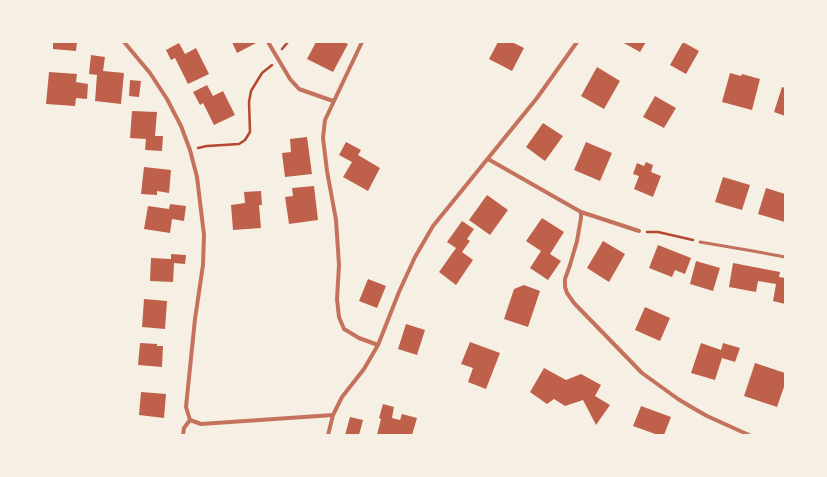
<!DOCTYPE html>
<style>
body{margin:0}
#map{position:relative;width:827px;height:477px;overflow:hidden;background:#f6efe4;font-family:"Work Sans",sans-serif}
canvas{display:block}
.frame{position:absolute;inset:0;border:43px solid #f6efe4;pointer-events:none}
</style>
<div id="map">
<canvas width="827" height="477"></canvas>
<div class="frame"></div>
</div>
<script>
const context = document.querySelector('canvas').getContext('2d');
context.lineJoin = 'round';
function fillPath(path, color) { context.fillStyle = color; context.fill(path, 'evenodd'); }
const poly = rows => new Path2D(rows.map(r => 'M' + r).join(''));
function strokePath(path, color, width, dash) { context.strokeStyle = color; context.lineWidth = width; context.lineCap = dash ? 'butt' : 'round'; context.setLineDash(dash || []); context.stroke(path); }
fillPath(poly([
 [53,42,77,42,76,51,53,49],
 [232,42,258,42,237,53],
 [316,42,343,42,348,44,333,72,307,59],
 [498,42,512,42,524,48,512,71,489,59],
 [622,42,646,42,640,52],
 [683,42,699,51,686,74,670,65],
 [179,43,185,54,196,48,209,74,188,84,175,58,171,60,166,50],
 [91,55,105,57,103,71,124,73,121,104,95,101,97,75,89,74],
 [597,67,620,81,604,109,581,96],
 [49,72,77,74,76,82,88,84,87,99,76,98,75,106,46,104],
 [730,73,741,76,742,74,760,79,752,110,722,102],
 [130,80,141,81,139,97,129,96],
 [207,85,213,96,223,91,235,115,214,125,203,103,200,105,193,92],
 [782,87,785,88,785,116,774,112],
 [655,96,676,108,664,128,643,117],
 [132,111,157,112,155,136,163,136,162,151,145,150,146,139,130,138],
 [543,123,563,136,545,161,526,147],
 [307,137,312,174,285,177,282,153,291,152,290,139],
 [346,142,361,150,358,155,380,168,368,191,343,177,352,162,339,155],
 [586,142,612,153,600,181,574,170],
 [646,162,653,165,651,172,661,176,653,197,634,189,639,176,633,174,637,163,644,166],
 [144,167,171,170,169,193,157,191,157,195,141,194],
 [723,177,750,185,742,210,715,202],
 [314,186,318,220,289,224,285,197,293,196,292,188],
 [766,188,785,194,785,222,758,214],
 [261,191,262,205,259,205,261,228,233,230,231,205,245,203,244,192],
 [487,195,508,210,490,235,469,220],
 [170,204,186,206,184,221,172,219,170,233,144,229,148,206,169,209],
 [542,218,564,232,550,254,561,261,548,280,530,268,541,251,526,241],
 [462,221,474,229,467,239,470,241,462,252,473,260,456,285,439,272,456,248,447,242],
 [603,241,625,254,609,282,587,268],
 [658,245,691,258,685,274,675,270,672,277,649,268],
 [171,254,186,255,185,264,174,263,173,282,150,281,151,258,171,259],
 [696,261,720,268,713,291,690,284],
 [733,263,780,272,779,277,785,278,785,304,773,301,776,284,758,281,756,292,729,287],
 [368,279,386,286,377,308,359,301],
 [524,285,540,291,528,327,504,319,514,289],
 [144,299,167,301,165,329,142,327],
 [645,307,670,318,660,341,635,330],
 [406,324,425,330,417,355,398,349],
 [470,342,500,353,486,389,468,382,473,368,461,364],
 [140,343,157,344,157,346,163,346,162,367,138,365],
 [701,343,721,350,723,343,740,348,735,362,722,358,715,380,691,373],
 [755,363,785,373,785,384,777,407,744,396],
 [544,368,566,380,581,374,601,385,595,396,610,405,596,425,583,400,565,406,554,399,547,404,530,392],
 [141,392,166,394,164,418,139,415],
 [383,404,394,407,392,418,400,420,402,414,417,418,412,435,377,435,381,419,379,418],
 [641,406,671,417,664,435,658,435,633,426],
 [350,417,363,420,359,435,345,435]
]), '#bf614a');
strokePath(poly([
 [282,49,288,42],
 [198,148,207,146,239,144,245,140,250,132,249,102,251,91,262,73,272,65],
 [647,232,658,232,693,240]
]), '#b5482f', 2.5);
strokePath(poly([
 [700,242,753,251,785,257]
]), '#c5725c', 3);
strokePath(poly([
 [124,42,150,73,167,99,181,126,190,150,197,177,204,235,203,265,195,319,186,407,190,420,201,424,333,415],
 [268,42,290,79,299,89,333,101],
 [362,42,325,120,323,138,327,171,336,220,339,265,337,299,339,317,344,329,359,338,378,345],
 [488,159,581,212,581,218,577,241,570,265,565,279,565,287,567,293,574,303,642,373,678,399,693,408,707,416,749,435],
 [581,212,639,231],
 [183,435,184,428,190,420],
 [328,435,333,415,342,397,364,369,378,345,399,292,415,257,433,226,537,98,577,42]
]), '#c5725c', 4);
</script>
